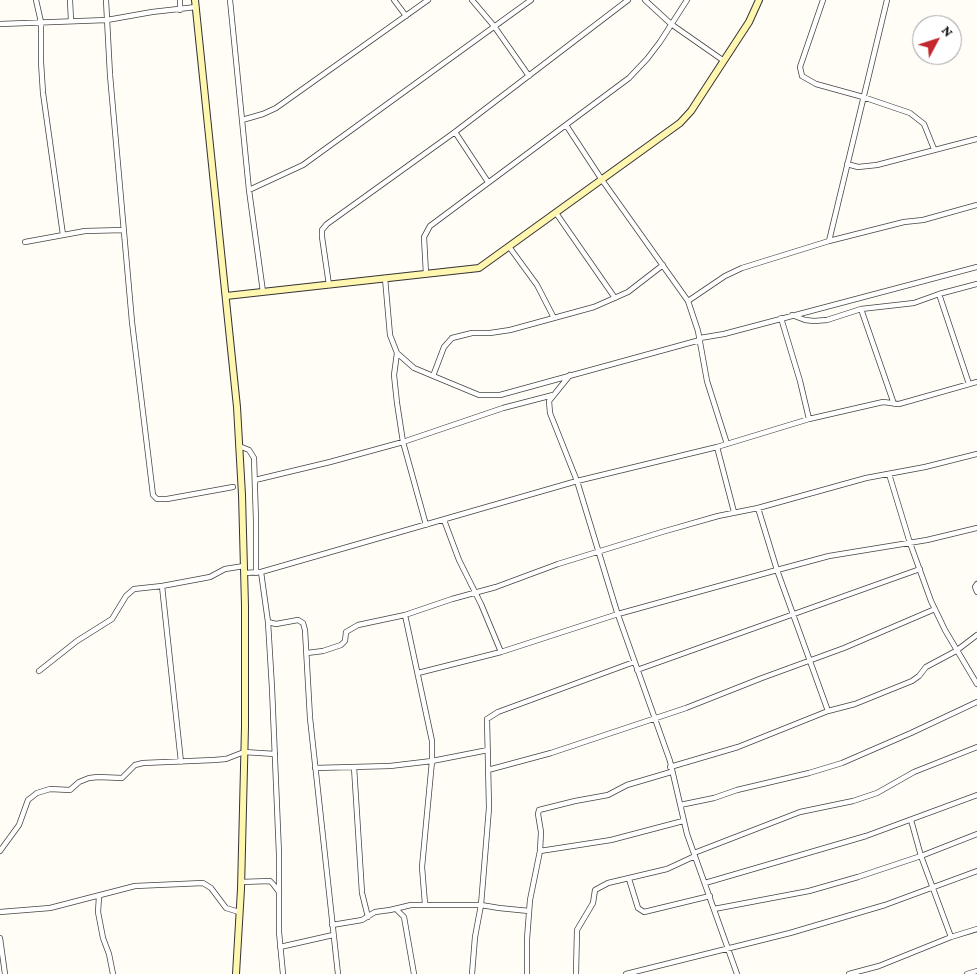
<!DOCTYPE html>
<style>
body{margin:0}
#map{position:relative;width:977px;height:974px;overflow:hidden;background:#fffdf5;font-family:"Crimson Pro",serif}
canvas{display:block}
.north{position:absolute;left:912px;top:15px;width:50px;height:50px;box-sizing:border-box;background:#fff;border:1px solid #a0a0a0;border-radius:50%;rotate:50deg;font-size:14px;font-weight:700;line-height:20px;text-align:center;color:#111}
.north::after{content:'';display:block;margin:auto;width:18px;height:22px;background:#c4262e;clip-path:polygon(50% 0,100% 100%,50% 72%,0 100%)}
</style>
<div id="map">
<canvas width="977" height="974"></canvas>
<div class="north">N</div>
</div>
<script>
const context = document.querySelector('canvas').getContext('2d');
context.lineJoin = 'round';
const poly = rows => new Path2D(rows.map(r => 'M' + r).join(''));
function strokePath(path, color, width, dash) { context.strokeStyle = color; context.lineWidth = width; context.lineCap = dash ? 'butt' : 'round'; context.setLineDash(dash || []); context.stroke(path); }
const street = poly([
 [36,0,41,22,41,62,43,93,63,235],
 [70,0,71,21],
 [106,0,110,75,132,322,153,495,157,499,167,499,233,487],
 [180,0,180,10],
 [230,0,249,190,263,292],
 [394,0,406,16],
 [472,0,494,26,529,76],
 [645,0,671,24,724,61],
 [823,0,800,67,802,76,816,84,863,97,910,113,924,124,934,149],
 [0,24,107,20,152,12,196,7],
 [242,120,263,114,276,108,428,0],
 [566,125,602,180,688,301,698,331,707,381,727,444],
 [455,132,488,182],
 [847,164,858,167,877,165,977,139],
 [249,190,303,165,531,0],
 [556,213,615,298],
 [829,241,887,0],
 [25,242,85,231,124,230],
 [510,248,537,285,554,318],
 [426,274,424,237,430,226,629,78,647,59,660,42,687,0],
 [385,278,390,335,397,353,414,368,479,395,500,395,700,340],
 [329,285,322,237,322,230,327,224,455,132,628,0],
 [939,294,969,384],
 [688,301,725,276,742,268,829,241,904,222,923,220,977,205],
 [861,309,894,404],
 [792,315,805,320,814,321,827,320,861,309,914,303,939,294,977,284],
 [781,318,800,381,809,419],
 [700,338,724,334,977,267],
 [397,353,394,375,397,403,403,442,426,525],
 [570,375,549,401,550,413,577,481,617,612,670,761,687,834,737,974],
 [433,376,444,347,452,338,472,333,490,333,510,330,594,307,628,292,663,265],
 [239,446,249,450,254,458,256,521,256,573],
 [717,447,734,512],
 [889,474,910,543,931,601,945,630,977,684],
 [255,480,330,462,403,442,503,408,553,395],
 [758,508,777,570,828,711],
 [444,520,459,560,481,604,501,652],
 [261,572,268,622,272,688,279,854,279,932,283,974],
 [244,573,261,572,577,481,717,447,809,419,883,402,899,404,977,382],
 [977,584,975,587,977,592],
 [162,586,181,762],
 [405,615,432,741,432,761,422,867,425,904],
 [268,622,276,624,298,620,303,623,305,630,310,718,338,974],
 [307,653,323,651,341,645,345,641,346,632,358,625,405,615,452,599,496,587,558,564,662,532,718,516,758,508,866,478,925,467,977,454],
 [637,670,920,569],
 [39,671,77,641,112,619,126,596,134,589,162,586,210,577,225,569,244,566],
 [418,673,501,652,618,614,777,570,829,556,927,540,977,528],
 [354,767,362,893,368,917],
 [670,767,738,747,828,711,855,704,912,681,919,676,926,667,956,651,977,635],
 [315,768,390,766,432,761,488,750],
 [488,770,551,753,686,708,762,678,844,648,935,609],
 [680,805,714,798,737,790,809,773,842,763,911,733,977,702],
 [911,820,921,856,951,937],
 [0,851,19,825,28,800,37,793,50,789,70,790,79,782,89,778,98,777,122,778,135,765,143,763,214,760,226,759,244,752,275,754],
 [540,851,611,840,683,821],
 [694,853,800,812,853,801,877,793,914,772,977,747],
 [629,879,638,908,644,912,710,896],
 [241,882,270,881,273,884,279,892],
 [705,883,866,836,977,795],
 [99,897,98,912,103,938,109,954,113,974],
 [396,909,404,917,414,974],
 [714,909,809,891,858,877,921,856,977,834],
 [0,912,50,908,135,886,203,883,211,888,226,908,239,912],
 [332,925,362,920,375,912,390,910,411,905,481,905,499,908,529,911],
 [0,938,5,974],
 [280,947,333,935],
 [472,974,475,937,481,905,489,808,487,719,498,712,634,662],
 [527,974,527,939,530,900,540,851,541,832,538,814,539,810,575,801,608,795,627,785,671,772],
 [576,974,577,930,593,903,595,890,608,883,667,869,695,856],
 [626,974,790,933,885,905,977,871],
 [849,974,879,966,951,937,977,929],
 [967,974,977,971]
]);
const secondary = poly([
 [195,0,237,407,242,495,245,606,245,727,241,889,236,974],
 [226,296,479,268,680,123,691,111,749,22,759,0]
]);
strokePath(street, '#444', 6);
strokePath(secondary, '#333', 8);
strokePath(street, '#fff', 4.5);
strokePath(secondary, '#fff6b0', 6);
</script>
